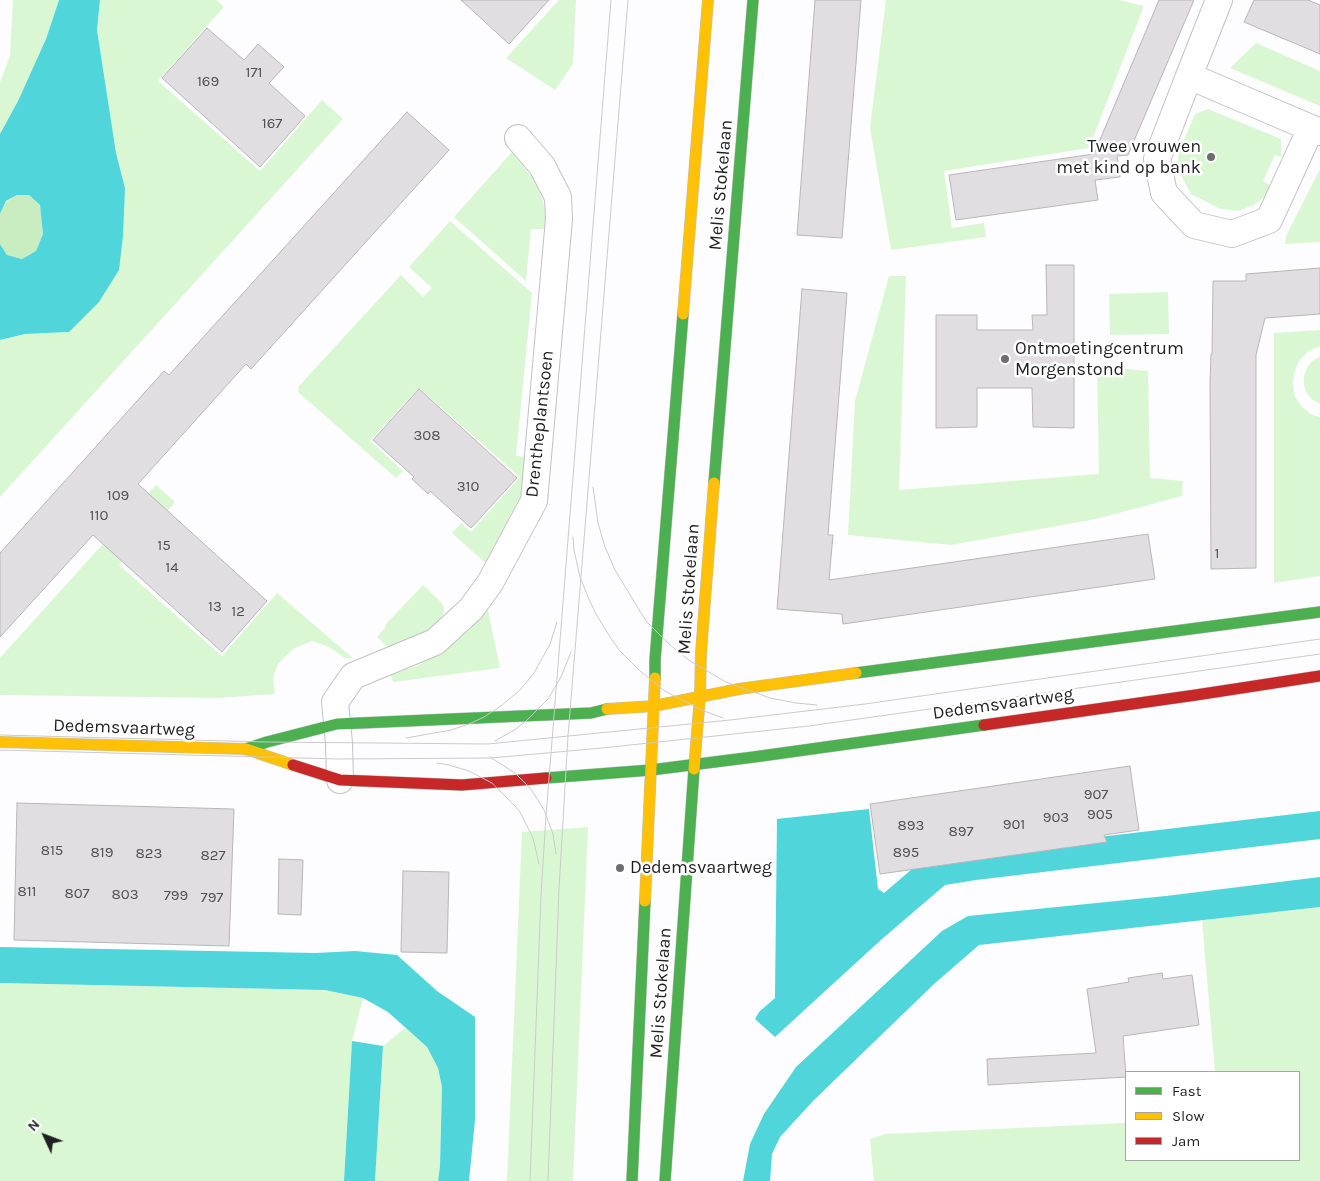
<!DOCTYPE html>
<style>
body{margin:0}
#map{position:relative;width:1320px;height:1181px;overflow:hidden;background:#fdfcfe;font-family:Karla,sans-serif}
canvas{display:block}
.legend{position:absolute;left:1125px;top:1071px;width:175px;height:90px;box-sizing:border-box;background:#fff;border:1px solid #a6a5a6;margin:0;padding:6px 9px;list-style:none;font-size:15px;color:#201f21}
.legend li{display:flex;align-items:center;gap:10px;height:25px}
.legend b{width:25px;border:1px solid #a6a5a6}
.north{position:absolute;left:20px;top:1111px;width:50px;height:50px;-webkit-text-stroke:4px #fff;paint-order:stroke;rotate:313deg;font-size:14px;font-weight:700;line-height:20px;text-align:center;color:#201f21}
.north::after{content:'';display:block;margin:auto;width:18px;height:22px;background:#201f21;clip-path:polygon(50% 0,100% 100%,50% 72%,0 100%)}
</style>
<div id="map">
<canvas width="1320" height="1181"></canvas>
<ul class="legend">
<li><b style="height:6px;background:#4caf50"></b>Fast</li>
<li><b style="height:6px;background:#ffc107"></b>Slow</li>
<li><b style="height:6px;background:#c62828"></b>Jam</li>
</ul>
<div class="north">N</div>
</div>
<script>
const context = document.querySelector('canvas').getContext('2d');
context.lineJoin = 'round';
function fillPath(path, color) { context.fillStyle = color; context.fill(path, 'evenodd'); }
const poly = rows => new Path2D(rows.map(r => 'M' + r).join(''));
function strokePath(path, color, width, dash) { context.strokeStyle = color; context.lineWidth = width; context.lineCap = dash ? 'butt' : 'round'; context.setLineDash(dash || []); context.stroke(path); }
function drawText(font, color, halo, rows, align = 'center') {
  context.font = font + ' Karla,sans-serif'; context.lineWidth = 5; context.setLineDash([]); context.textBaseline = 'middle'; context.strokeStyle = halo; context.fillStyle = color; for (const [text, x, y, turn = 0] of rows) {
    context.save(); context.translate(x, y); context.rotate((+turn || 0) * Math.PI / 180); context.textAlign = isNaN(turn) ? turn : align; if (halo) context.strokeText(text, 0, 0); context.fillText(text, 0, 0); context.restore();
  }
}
fillPath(poly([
 [13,0,59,0,46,39,18,101,0,134,0,82,10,56],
 [100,0,217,0,224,7,158,81,260,171,322,100,343,119,0,497,0,340,25,334,69,332,125,188,116,153,97,30],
 [559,0,576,0,573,64,555,90,506,58],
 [886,0,1119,0,1144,6,1089,148,944,171,952,228,984,223,986,237,891,250,870,128],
 [1256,43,1320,71,1320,106,1230,68],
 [1208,109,1281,139,1281,157,1275,155,1263,181,1271,186,1265,197,1254,205,1238,211,1221,209,1191,194,1179,171,1178,154,1195,114],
 [512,152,532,177,540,193,546,212,546,229,531,229,526,281,454,217],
 [1320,169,1320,242,1285,244,1286,236],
 [450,221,532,293,516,456,528,457,518,507,491,568,452,533,461,523,471,532,520,477,419,388,370,441,403,471,396,478,298,392,299,386,401,275,423,297,432,288,409,267],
 [889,276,906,276,899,490,1099,474,1097,366,1148,371,1150,478,1183,481,1182,496,1096,519,951,545,848,535,855,401],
 [1168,292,1169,334,1110,335,1109,294],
 [1320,330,1320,346,1307,352,1299,361,1294,373,1293,385,1295,397,1302,407,1312,415,1320,417,1320,576,1274,583,1274,333],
 [1320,357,1320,404,1313,400,1307,394,1304,385,1304,376,1307,368,1312,361],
 [156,485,175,502,119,565,222,656,277,593,354,659,345,658,329,647,312,641,293,649,278,664,273,678,275,694,218,698,0,695,0,658],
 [423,585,442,603,444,607,443,616,437,625,413,642,392,651,377,637,385,628,386,624],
 [488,610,500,668,393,682,391,675,421,664,454,642],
 [588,827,573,1181,507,1181,522,832],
 [1320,907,1320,1181,874,1181,870,1139,885,1134,1126,1123,1126,1160,1299,1160,1299,1072,1215,1072,1202,920],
 [0,983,325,990,363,998,352,1041,344,1181,0,1181],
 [405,1028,427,1047,438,1068,442,1087,440,1166,438,1181,375,1181,383,1046]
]), '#daf7d3');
fillPath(poly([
 [17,195,29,195,40,205,42,221,43,234,36,251,22,259,7,255,0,244,0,214,6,202]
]), '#c9ecc0');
fillPath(poly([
 [59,0,100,0,97,30,116,153,125,188,123,236,119,270,99,302,69,332,25,334,0,340,0,244,7,255,22,259,36,251,43,234,40,205,29,195,17,195,6,201,0,214,0,134,18,101,46,39],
 [869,809,878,889,884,893,918,864,955,854,1320,811,1320,839,976,880,945,885,882,939,775,1037,755,1019,759,1012,775,998,777,819],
 [1320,877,1320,907,979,945,934,984,813,1101,780,1137,772,1154,770,1181,743,1181,750,1144,764,1114,796,1067,942,931,968,916,1166,896],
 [0,947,316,953,355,951,397,955,437,991,475,1017,475,1120,469,1181,438,1181,440,1166,442,1087,438,1068,427,1047,388,1012,363,998,325,990,0,983],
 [352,1041,383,1046,375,1181,344,1181]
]), '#4fd5da');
const building = poly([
 [461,0,549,0,509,44,461,0],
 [815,0,861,0,842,238,797,235,815,0],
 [1159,0,1194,0,1128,155,1117,156,1120,177,1095,180,1098,200,956,220,949,175,1094,154,1159,0],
 [1254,0,1308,0,1320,5,1320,54,1244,22,1254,0],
 [207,28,244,60,258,44,284,67,269,83,305,116,260,167,162,78,207,28],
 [407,112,449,150,251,369,246,364,138,484,267,601,222,652,93,535,0,637,0,553,164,371,169,375,407,112],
 [1046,265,1074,265,1074,428,1033,427,1032,388,977,388,977,427,936,428,936,315,977,315,977,330,1033,330,1032,315,1047,315,1046,265],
 [1320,268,1320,314,1265,318,1256,355,1256,568,1211,569,1210,383,1211,354,1212,354,1213,281,1246,281,1246,274,1320,268],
 [802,289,847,293,828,535,833,535,829,580,1148,534,1155,579,843,624,842,614,777,609,802,289],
 [419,389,517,478,471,528,430,491,428,494,412,479,414,477,373,440,419,389],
 [1130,766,1139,830,1104,835,1107,842,880,874,870,804,1130,766],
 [17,803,234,809,229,946,14,940,17,803],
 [279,859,303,860,301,915,278,914,279,859],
 [403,871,449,872,447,953,401,952,403,871],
 [1162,973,1163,979,1192,975,1199,1025,1123,1036,1126,1077,988,1085,987,1059,1096,1053,1087,989,1129,982,1128,978,1162,973]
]);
fillPath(building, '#e0dee0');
strokePath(building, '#b8b7b8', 1);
const street = poly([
 [1219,0,1189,76,1320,132],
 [1189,76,1157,159,1164,193,1194,225,1232,234,1269,220,1311,128],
 [340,780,339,743,335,702,353,676,435,642,471,609,490,583,534,501,559,219,558,197,542,166,518,138]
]);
const fast = poly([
 [714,483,753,0],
 [856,673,1320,612],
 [655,678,655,660,683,314],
 [246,749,267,742,337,724,591,713,607,709],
 [546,778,651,770,754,757,984,725],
 [632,1181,645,901],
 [665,1181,694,769]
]);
const slow = poly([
 [683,314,708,0],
 [607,709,654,706,739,689,856,673],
 [0,742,246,749,293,765],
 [694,769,700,697,701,653,714,483],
 [645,901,655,678]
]);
const jam = poly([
 [984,725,1196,695,1320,676],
 [293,765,340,780,462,785,546,778]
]);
strokePath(street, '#c2c1c3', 28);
strokePath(fast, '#c2c1c3', 12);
strokePath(slow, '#c2c1c3', 12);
strokePath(jam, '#c2c1c3', 12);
strokePath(street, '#fff', 26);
strokePath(fast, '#4caf50', 11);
strokePath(slow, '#ffc107', 11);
strokePath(jam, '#c62828', 11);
strokePath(poly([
 [593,487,598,523,605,547,615,570,646,621,670,645,690,661,726,682,770,698,796,703,817,705],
 [573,537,574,550,580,577,588,597,596,614,610,637,620,651,640,671,665,691,699,709,723,718],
 [0,735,267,742,488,744,730,720,865,704,1320,639],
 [406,738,451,730,469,724,484,717,501,706,520,690,534,673,550,644,557,622],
 [495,741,516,729,526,721,548,699,561,677,571,652],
 [0,750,339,759,491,758,602,748,809,726,1320,654],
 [490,757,515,773,530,788,536,797,544,810,553,834,556,854],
 [437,763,449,765,469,771,492,783,514,805,520,812,533,838,539,864],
 [530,1181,541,895,546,816,611,0],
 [548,1181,559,889,568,736,628,0]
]), '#cbcbcb', 1);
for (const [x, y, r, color] of [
 [1211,157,5,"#6d6c6e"],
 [1005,359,5,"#6d6c6e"],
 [620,868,5,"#6d6c6e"]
]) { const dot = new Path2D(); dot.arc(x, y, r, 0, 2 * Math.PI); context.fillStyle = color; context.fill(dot); strokePath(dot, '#fff', 2); }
drawText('15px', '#504f51', null, [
 ["171",254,73],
 ["169",208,82],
 ["167",272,124],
 ["308",427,436],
 ["310",468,487],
 ["109",118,496],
 ["110",99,516],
 ["15",164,546],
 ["1",1217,554],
 ["14",172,568],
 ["13",215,607],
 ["12",238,612],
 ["907",1096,795],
 ["905",1100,815],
 ["903",1056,818],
 ["901",1014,825],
 ["893",911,826],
 ["897",961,832],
 ["815",52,851],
 ["819",102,853],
 ["895",906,853],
 ["823",149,854],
 ["827",213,856],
 ["811",27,892],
 ["807",77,894],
 ["803",125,895],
 ["799",176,896],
 ["797",212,898]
]);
drawText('18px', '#201f21', '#fff', [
 ["Twee vrouwen",1201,147,"right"],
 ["met kind op bank",1201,168,"right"],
 ["Ontmoetingcentrum",1015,349],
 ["Morgenstond",1015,370],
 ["Dedemsvaartweg",630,868]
], 'left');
drawText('18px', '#201f21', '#fff', [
 ["Melis Stokelaan",721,185,-85],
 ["Drentheplantsoen",540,424,-84],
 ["Melis Stokelaan",689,589,-86],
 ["Dedemsvaartweg",1003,704,-8],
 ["Dedemsvaartweg",124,728,2],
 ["Melis Stokelaan",661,993,-86]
]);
</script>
